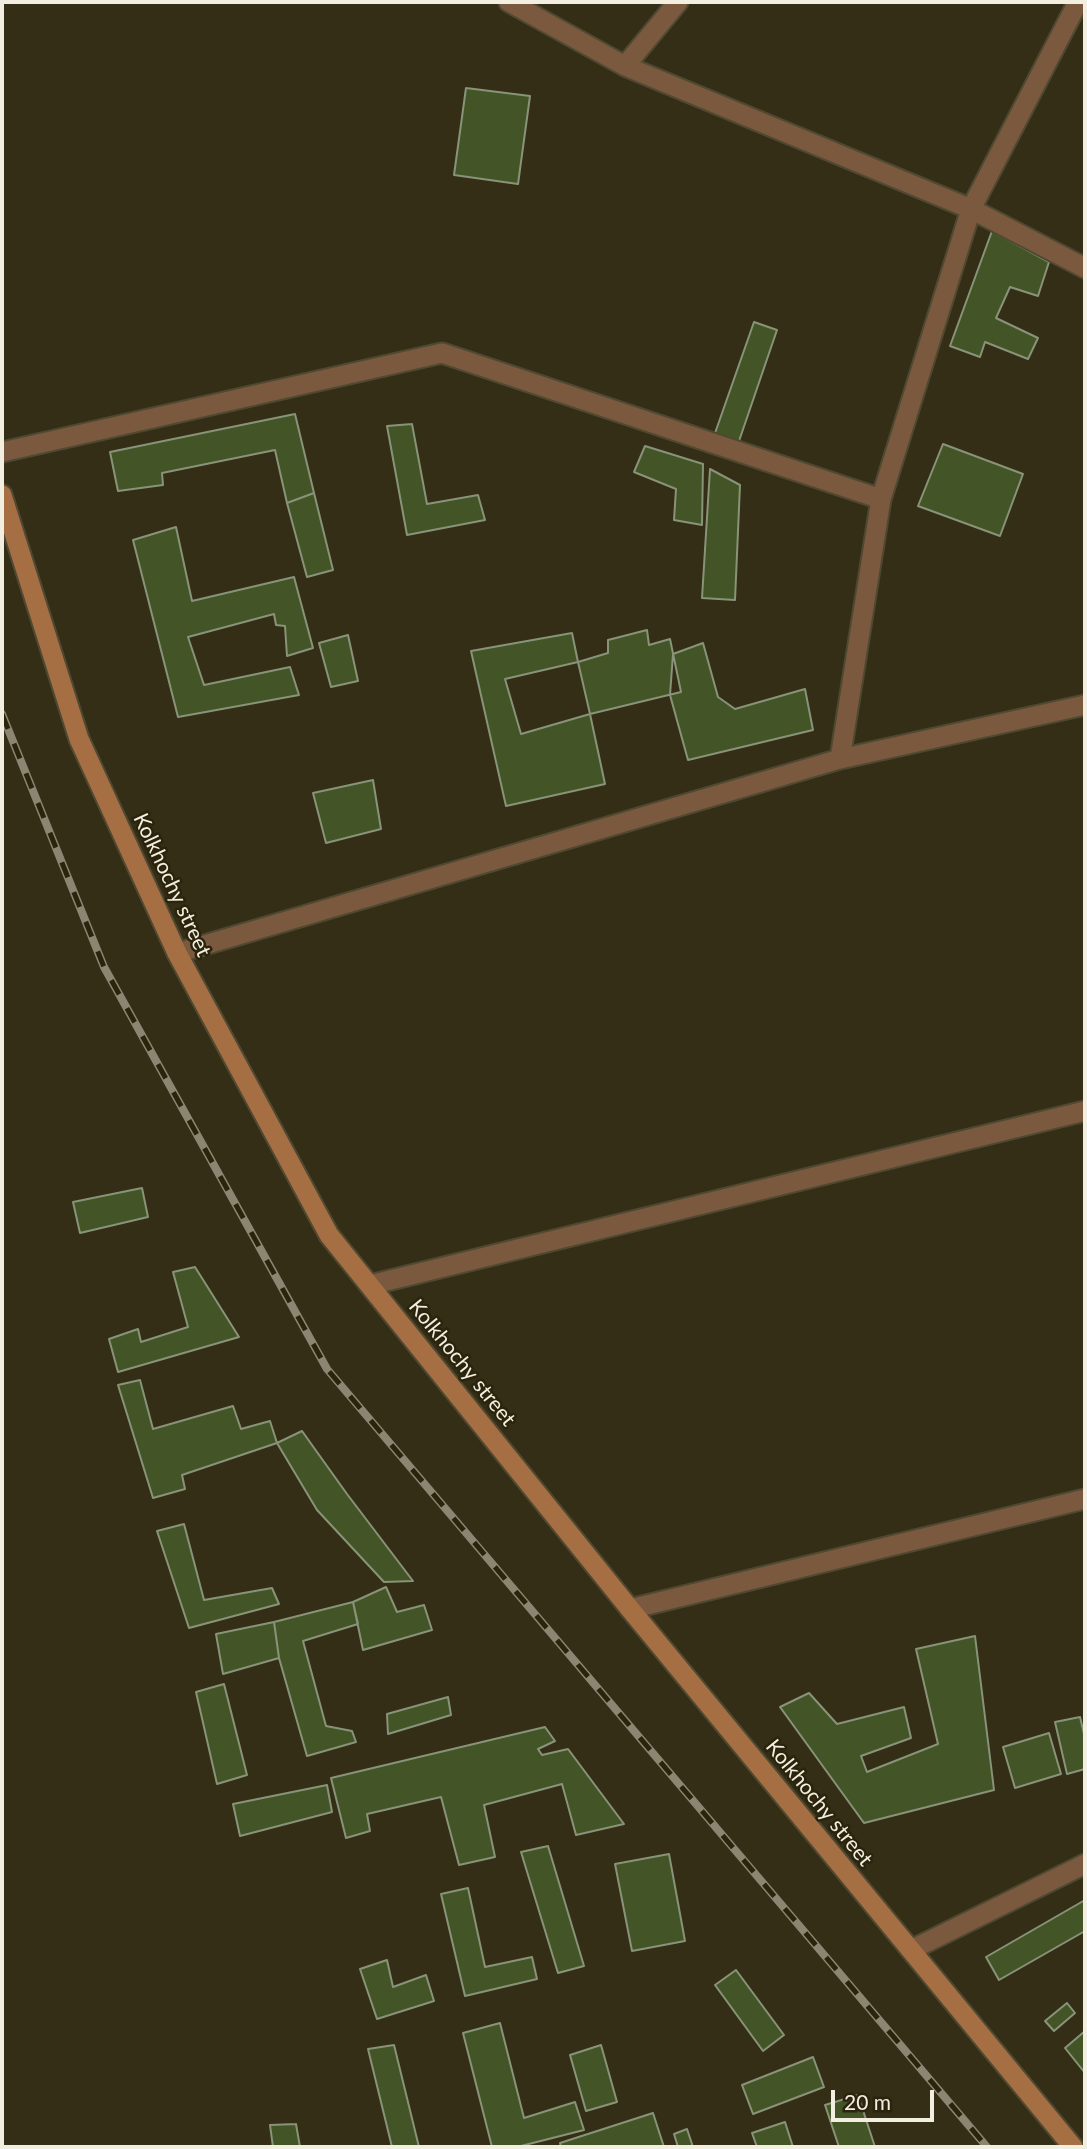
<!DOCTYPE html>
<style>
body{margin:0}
#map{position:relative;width:1087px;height:2149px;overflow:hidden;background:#352e16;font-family:Lato,sans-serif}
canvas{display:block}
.frame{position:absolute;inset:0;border:4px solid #f3efe0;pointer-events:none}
.scale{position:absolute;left:831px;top:2090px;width:103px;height:32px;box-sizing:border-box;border:4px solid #f3efe0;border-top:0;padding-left:9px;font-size:21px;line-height:24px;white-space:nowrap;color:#f3efe0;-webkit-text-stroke:5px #2b240c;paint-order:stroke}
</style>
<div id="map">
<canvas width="1087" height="2149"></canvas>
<div class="frame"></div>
<div class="scale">20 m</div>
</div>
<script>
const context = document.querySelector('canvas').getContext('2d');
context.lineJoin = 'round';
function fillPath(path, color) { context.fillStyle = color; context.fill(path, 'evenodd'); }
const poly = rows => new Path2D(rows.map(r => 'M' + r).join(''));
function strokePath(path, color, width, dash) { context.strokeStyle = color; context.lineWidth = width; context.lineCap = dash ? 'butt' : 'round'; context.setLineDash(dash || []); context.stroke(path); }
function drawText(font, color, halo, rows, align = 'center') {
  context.font = font + ' Lato,sans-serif'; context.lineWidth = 5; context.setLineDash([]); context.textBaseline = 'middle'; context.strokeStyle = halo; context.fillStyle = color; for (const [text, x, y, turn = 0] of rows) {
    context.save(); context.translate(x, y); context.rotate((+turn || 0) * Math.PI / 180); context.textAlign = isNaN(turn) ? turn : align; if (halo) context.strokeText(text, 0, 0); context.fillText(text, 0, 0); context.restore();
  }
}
const building = poly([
 [466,88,530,96,518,184,454,175,466,88],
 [992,231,1049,262,1038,296,1010,287,996,318,1038,338,1028,359,985,342,980,357,950,346,992,231],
 [754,322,777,330,738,444,714,436,754,322],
 [295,414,314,493,287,503,275,450,162,473,163,485,118,491,110,452,295,414],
 [412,424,427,504,478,495,485,520,407,535,387,426,412,424],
 [943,444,1023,474,1000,536,918,506,943,444],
 [645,446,703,464,702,525,674,520,676,489,634,472,645,446],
 [710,469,740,485,735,600,702,598,710,469],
 [314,493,333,570,307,577,287,503,314,493],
 [176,527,192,601,294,577,313,648,287,656,285,626,276,625,274,614,188,637,204,685,290,667,299,695,178,717,133,540,176,527],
 [647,630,649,645,670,639,681,692,590,714,578,662,608,653,608,640,647,630],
 [572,633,578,662,505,679,521,734,590,714,605,784,506,806,471,651,572,633],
 [348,635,358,681,331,687,319,643,348,635],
 [703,643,718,697,735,709,805,689,813,730,688,760,670,695,673,654,703,643],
 [373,780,381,829,326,843,313,793,373,780],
 [142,1188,148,1217,80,1233,73,1202,142,1188],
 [195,1267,239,1337,118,1372,109,1339,138,1329,141,1342,188,1327,173,1272,195,1267],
 [140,1380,153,1429,233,1406,241,1429,270,1421,277,1443,182,1475,185,1489,153,1498,118,1385,140,1380],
 [302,1431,347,1494,413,1581,384,1582,317,1510,277,1443,302,1431],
 [184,1524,204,1600,272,1588,279,1604,189,1628,157,1531,184,1524],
 [386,1587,397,1612,424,1605,432,1630,363,1650,353,1602,386,1587],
 [353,1602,358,1624,303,1641,326,1726,352,1731,356,1742,307,1756,279,1658,274,1622,353,1602],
 [274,1622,279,1658,223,1674,216,1634,274,1622],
 [975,1636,994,1790,864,1823,780,1707,809,1693,837,1724,904,1707,911,1738,861,1756,867,1772,938,1744,916,1649,975,1636],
 [224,1684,247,1775,217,1784,196,1692,224,1684],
 [448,1697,451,1715,388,1734,387,1714,448,1697],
 [1080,1717,1085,1738,1085,1769,1067,1774,1055,1722,1080,1717],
 [545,1727,555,1741,538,1749,542,1755,568,1749,624,1824,576,1835,562,1784,484,1805,495,1857,459,1865,441,1797,367,1814,370,1831,346,1838,331,1778,545,1727],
 [1049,1733,1061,1774,1015,1788,1003,1747,1049,1733],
 [327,1785,332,1812,240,1836,233,1804,327,1785],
 [548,1846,584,1966,558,1973,521,1852,548,1846],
 [669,1854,685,1941,632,1951,615,1864,669,1854],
 [468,1888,485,1967,532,1957,537,1979,465,1996,441,1894,468,1888],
 [1085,1900,1085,1931,999,1980,986,1957,1085,1900],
 [387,1960,393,1987,426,1975,434,2001,377,2019,360,1969,387,1960],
 [736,1970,784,2035,763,2051,715,1985,736,1970],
 [1067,2003,1075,2013,1054,2031,1045,2021,1067,2003],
 [500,2023,524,2118,575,2102,584,2130,517,2147,492,2147,463,2033,500,2023],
 [1085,2031,1085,2073,1065,2048,1085,2031],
 [394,2045,419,2147,392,2147,368,2049,394,2045],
 [601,2045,617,2102,586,2111,570,2055,601,2045],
 [813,2057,824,2087,753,2114,742,2085,813,2057],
 [858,2095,875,2147,839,2147,825,2105,858,2095],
 [653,2113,664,2147,561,2147,560,2143,653,2113],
 [785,2122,793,2147,757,2147,752,2133,785,2122],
 [296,2124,300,2147,273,2147,270,2125,296,2124],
 [687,2129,693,2147,678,2147,674,2134,687,2129]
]);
fillPath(building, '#435526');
strokePath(building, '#889379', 2);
const minor = poly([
 [509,2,625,66,971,209,1085,268],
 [625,66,678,2],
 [2,452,442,353,881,499,971,209,1078,2],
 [840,759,1085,705],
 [177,953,840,759,881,499],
 [370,1285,1085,1111],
 [630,1609,1085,1499],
 [911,1950,1085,1864]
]);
const secondary = poly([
 [2,495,79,739,177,953,329,1235,630,1609,1073,2147]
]);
strokePath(minor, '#504932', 23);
strokePath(secondary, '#504932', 23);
strokePath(minor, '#7b593e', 19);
strokePath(secondary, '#a66f43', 19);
const rail = poly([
 [2,714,104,967,327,1369,987,2147]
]);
strokePath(rail, '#8b8672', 8);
strokePath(rail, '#2b240c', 5, [16]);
drawText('21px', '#f3efe0', '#2b240c', [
 ["Kolkhochy street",172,885,65],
 ["Kolkhochy street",462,1363,51],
 ["Kolkhochy street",819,1803,51]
]);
</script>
